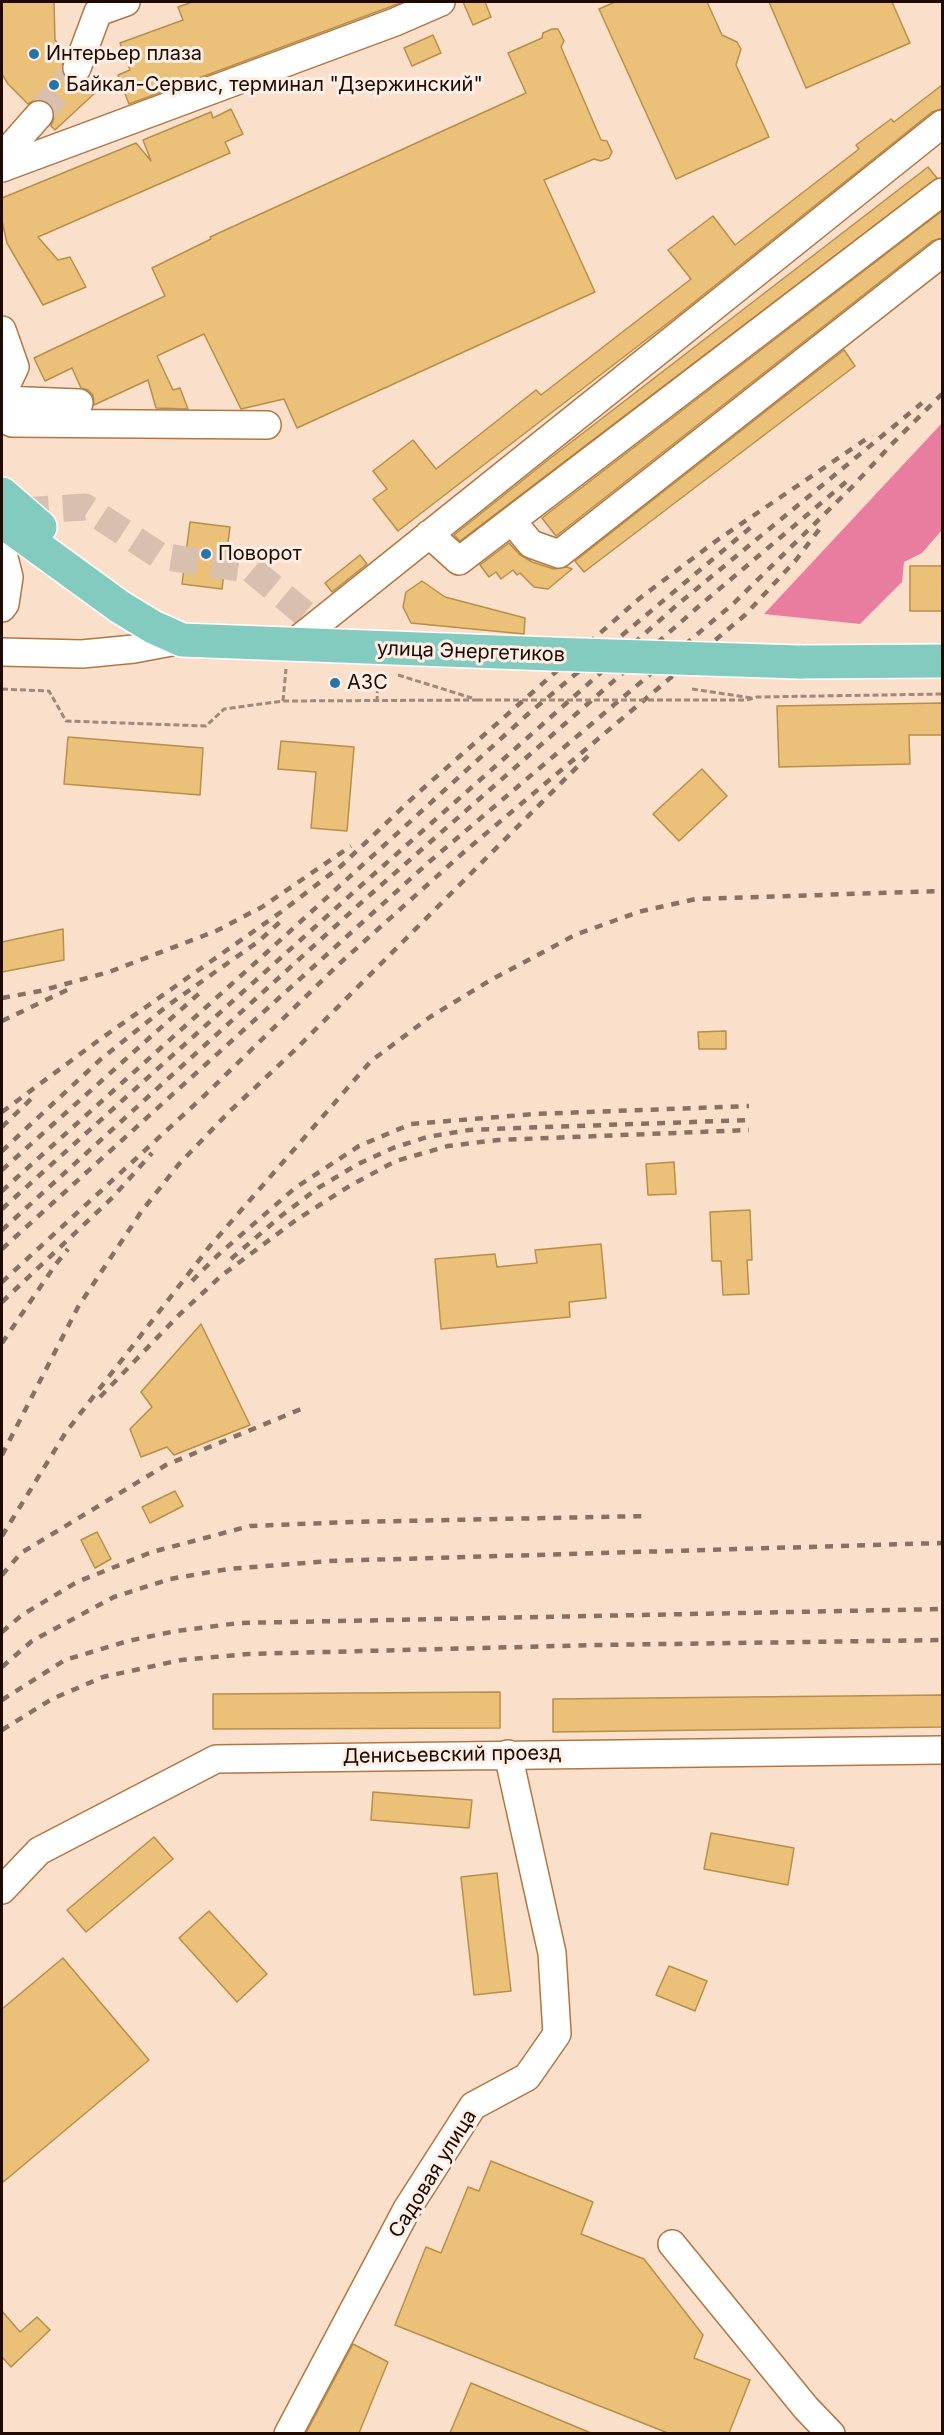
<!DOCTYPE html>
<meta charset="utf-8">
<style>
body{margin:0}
#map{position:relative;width:944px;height:2435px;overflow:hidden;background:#fadfcb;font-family:Inter,sans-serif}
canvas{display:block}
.frame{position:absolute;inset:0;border:3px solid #1f0900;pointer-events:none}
</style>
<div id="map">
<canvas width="944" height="2435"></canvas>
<div class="frame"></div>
</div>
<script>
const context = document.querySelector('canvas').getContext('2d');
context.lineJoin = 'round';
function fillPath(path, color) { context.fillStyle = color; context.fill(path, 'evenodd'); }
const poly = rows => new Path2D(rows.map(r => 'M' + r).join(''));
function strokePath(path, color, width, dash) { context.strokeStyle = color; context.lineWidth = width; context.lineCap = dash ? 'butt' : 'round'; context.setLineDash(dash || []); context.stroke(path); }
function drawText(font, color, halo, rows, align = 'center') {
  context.font = font + ' Inter,sans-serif'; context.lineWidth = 6; context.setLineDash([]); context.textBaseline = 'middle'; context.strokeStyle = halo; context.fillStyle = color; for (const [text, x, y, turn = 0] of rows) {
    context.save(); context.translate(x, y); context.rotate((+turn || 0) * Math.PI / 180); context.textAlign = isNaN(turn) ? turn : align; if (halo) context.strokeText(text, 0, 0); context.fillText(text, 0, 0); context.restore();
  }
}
fillPath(poly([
 [942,423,942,530,922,553,904,562,902,582,860,624,764,614]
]), '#e97da0');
const building = poly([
 [2,2,54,2,55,40,66,53,61,70,65,78,72,83,80,83,87,80,96,92,55,130,51,126,54,118,54,111,50,104,42,100,35,100,28,104,8,84,2,74,2,2],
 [192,2,403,2,129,104,118,75,130,70,120,43,183,20,178,7,192,2],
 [463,2,485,2,491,17,473,25,463,2],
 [615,2,707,2,722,35,737,42,741,49,736,65,769,137,676,179,599,9,615,2],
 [769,2,892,2,910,43,806,88,769,2],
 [552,29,558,29,564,41,561,47,601,140,607,141,612,152,609,158,601,161,594,159,544,180,595,292,297,428,284,399,241,409,204,334,157,356,173,390,180,388,188,409,156,408,148,380,94,405,93,395,88,390,81,388,72,368,45,381,34,358,165,296,152,268,211,239,210,237,526,93,508,53,542,38,543,33,552,29],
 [433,35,441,53,412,66,404,48,433,35],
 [942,85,942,109,932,112,673,319,398,531,373,499,387,489,373,471,413,440,436,469,536,390,541,395,691,279,668,250,713,216,735,245,859,149,856,145,891,119,894,122,942,85],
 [231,109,243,134,225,142,230,153,38,237,58,260,70,257,86,287,43,305,7,243,2,221,2,198,136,143,151,161,143,140,211,112,213,118,231,109],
 [928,167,937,178,460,541,454,535,548,460,928,167],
 [942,211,942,238,932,241,556,536,542,518,942,211],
 [844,350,855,366,584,572,575,561,844,350],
 [190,522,230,527,222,589,182,584,190,522],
 [509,543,519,554,532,562,554,569,567,567,572,569,548,589,534,587,520,573,517,575,513,570,501,579,496,572,489,577,480,565,509,543],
 [360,555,367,564,332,592,325,583,360,555],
 [910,566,942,566,942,611,910,611,910,566],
 [422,581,445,597,525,618,524,634,411,623,403,607,406,592,422,581],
 [942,703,942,735,909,735,910,764,779,767,777,706,942,703],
 [68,737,203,748,200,795,64,784,68,737],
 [281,741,354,747,347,831,311,828,316,772,278,769,281,741],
 [702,769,727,796,679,841,653,814,702,769],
 [63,929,64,960,2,972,2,942,63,929],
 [726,1031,726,1049,699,1049,698,1032,726,1031],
 [674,1162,676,1194,648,1195,646,1164,674,1162],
 [750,1210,752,1260,747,1260,749,1294,723,1295,721,1261,712,1261,710,1212,750,1210],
 [601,1244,606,1298,569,1302,570,1317,441,1329,435,1259,495,1254,497,1267,537,1263,535,1250,601,1244],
 [201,1324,250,1425,174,1455,167,1447,141,1457,130,1429,152,1407,141,1392,201,1324],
 [175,1491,183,1506,150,1523,142,1507,175,1491],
 [97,1532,111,1559,95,1568,81,1540,97,1532],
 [500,1692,500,1728,213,1729,213,1694,500,1692],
 [942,1695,942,1727,553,1732,553,1699,942,1695],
 [373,1792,472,1800,469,1828,371,1820,373,1792],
 [711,1833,794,1848,788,1885,704,1869,711,1833],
 [154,1837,173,1859,86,1932,67,1910,154,1837],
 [497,1873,511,1991,474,1995,461,1877,497,1873],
 [209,1911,267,1974,237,2002,179,1938,209,1911],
 [63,1958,149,2060,2,2183,2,2009,63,1958],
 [669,1966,707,1981,695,2011,656,1995,669,1966],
 [491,2161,593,2202,581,2234,644,2259,703,2335,694,2358,750,2380,729,2433,668,2433,395,2325,426,2247,441,2253,468,2187,479,2191,491,2161],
 [2,2311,20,2332,37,2317,50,2330,11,2367,2,2357,2,2311],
 [353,2344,388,2362,359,2433,306,2433,353,2344],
 [471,2383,591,2433,450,2433,471,2383]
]);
fillPath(building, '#ebc17a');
strokePath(building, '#b78f48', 1.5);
strokePath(poly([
 [39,115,77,68],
 [22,511,85,507,160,556,252,570,317,624]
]), '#d9bfad', 27, [27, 14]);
const minor = poly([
 [77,68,98,12,126,2],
 [2,157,39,115],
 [2,168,395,22,441,2],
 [2,330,15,367,2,394],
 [2,400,79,403],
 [2,418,12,423,267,425],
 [512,521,531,544,559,554,942,253],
 [429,534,459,561,942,192],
 [2,550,9,577,5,604,2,608],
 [290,646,942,124],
 [2,652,82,654,134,649,182,640],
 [2,1890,39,1851,216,1759,942,1750],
 [672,2244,806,2408,831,2434],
 [288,2434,407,2209,473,2106,527,2077,557,2034,552,1953,508,1754]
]);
const major = poly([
 [2,494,40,527],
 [2,521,120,607,153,627,182,640,551,654],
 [799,662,942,661]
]);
strokePath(minor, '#b27643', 30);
strokePath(major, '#fff', 36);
strokePath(poly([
 [398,675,472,698],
 [2,689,49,691,66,721,206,726,224,709,283,701,477,700],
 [692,689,752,698],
 [747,700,757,697,942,694],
 [283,701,286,669],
 [377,702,378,672]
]), '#a18878', 3, [6, 3]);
strokePath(minor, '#fff', 27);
strokePath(major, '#83cbbf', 33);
strokePath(poly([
 [2,998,40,991,109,972,216,931,262,907,351,846],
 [2,1021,67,990],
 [2,1112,99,1040,281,912,341,866,419,792,640,598,716,541,872,435],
 [2,1127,31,1099],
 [2,1151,101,1059,167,1006,259,941,281,921],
 [2,1170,204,989],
 [2,1191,265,954,528,714,756,523],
 [2,1209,356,890,677,605,922,403],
 [2,1230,363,901,698,607,846,482],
 [2,1249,429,862,734,603,851,488,891,445,942,394],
 [231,1259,281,1216,318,1188,358,1164,393,1148,427,1137,469,1130,518,1128,751,1120],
 [192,1281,218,1255,295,1188,359,1146,411,1124,535,1114,749,1106],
 [2,1282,205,1095,339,964,464,852,745,615,796,560,821,527],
 [2,1302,113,1197,152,1153],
 [2,1343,56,1264,68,1249],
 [100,1397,180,1314,221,1276,296,1220,351,1185,396,1161,448,1146,498,1140,749,1130],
 [2,1455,78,1307,141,1212,179,1164,229,1112,295,1050,588,756],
 [2,1536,66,1432,210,1246,371,1061,430,1017,489,981,575,935,638,912,696,899,942,891],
 [2,1575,21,1553,166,1465,306,1407],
 [2,1632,22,1615,77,1582,152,1552,250,1526,350,1522,648,1516],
 [2,1667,32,1641,114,1597,170,1579,228,1569,330,1561,942,1543],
 [2,1700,65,1660,128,1641,176,1631,239,1623,942,1609],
 [2,1730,52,1699,103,1677,181,1660,248,1654,598,1645,942,1640]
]), '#887062', 4.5, [8, 8]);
const majorBridge = poly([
 [551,654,799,662]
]);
strokePath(majorBridge, '#fff', 36, []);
strokePath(poly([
 [477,700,747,700]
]), '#a18878', 3, [6, 3]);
strokePath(majorBridge, '#83cbbf', 33);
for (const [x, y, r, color] of [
 [34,54,6,"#2576a7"],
 [54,85,6,"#2576a7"],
 [206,554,6,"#2576a7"],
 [335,683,6,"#2576a7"]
]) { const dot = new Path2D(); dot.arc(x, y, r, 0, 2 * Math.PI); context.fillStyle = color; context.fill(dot); strokePath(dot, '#fdefe5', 2); }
drawText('20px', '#1f0900', '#fdefe5', [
 ["Интерьер плаза",46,54],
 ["Байкал-Сервис, терминал \"Дзержинский\"",66,85],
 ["Поворот",218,554],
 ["АЗС",347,683]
], 'left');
drawText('20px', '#1f0900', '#fdefe5', [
 ["улица Энергетиков",471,652,2],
 ["Денисьевский проезд",452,1755,-1],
 ["Садовая улица",433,2174,-58]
]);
</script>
